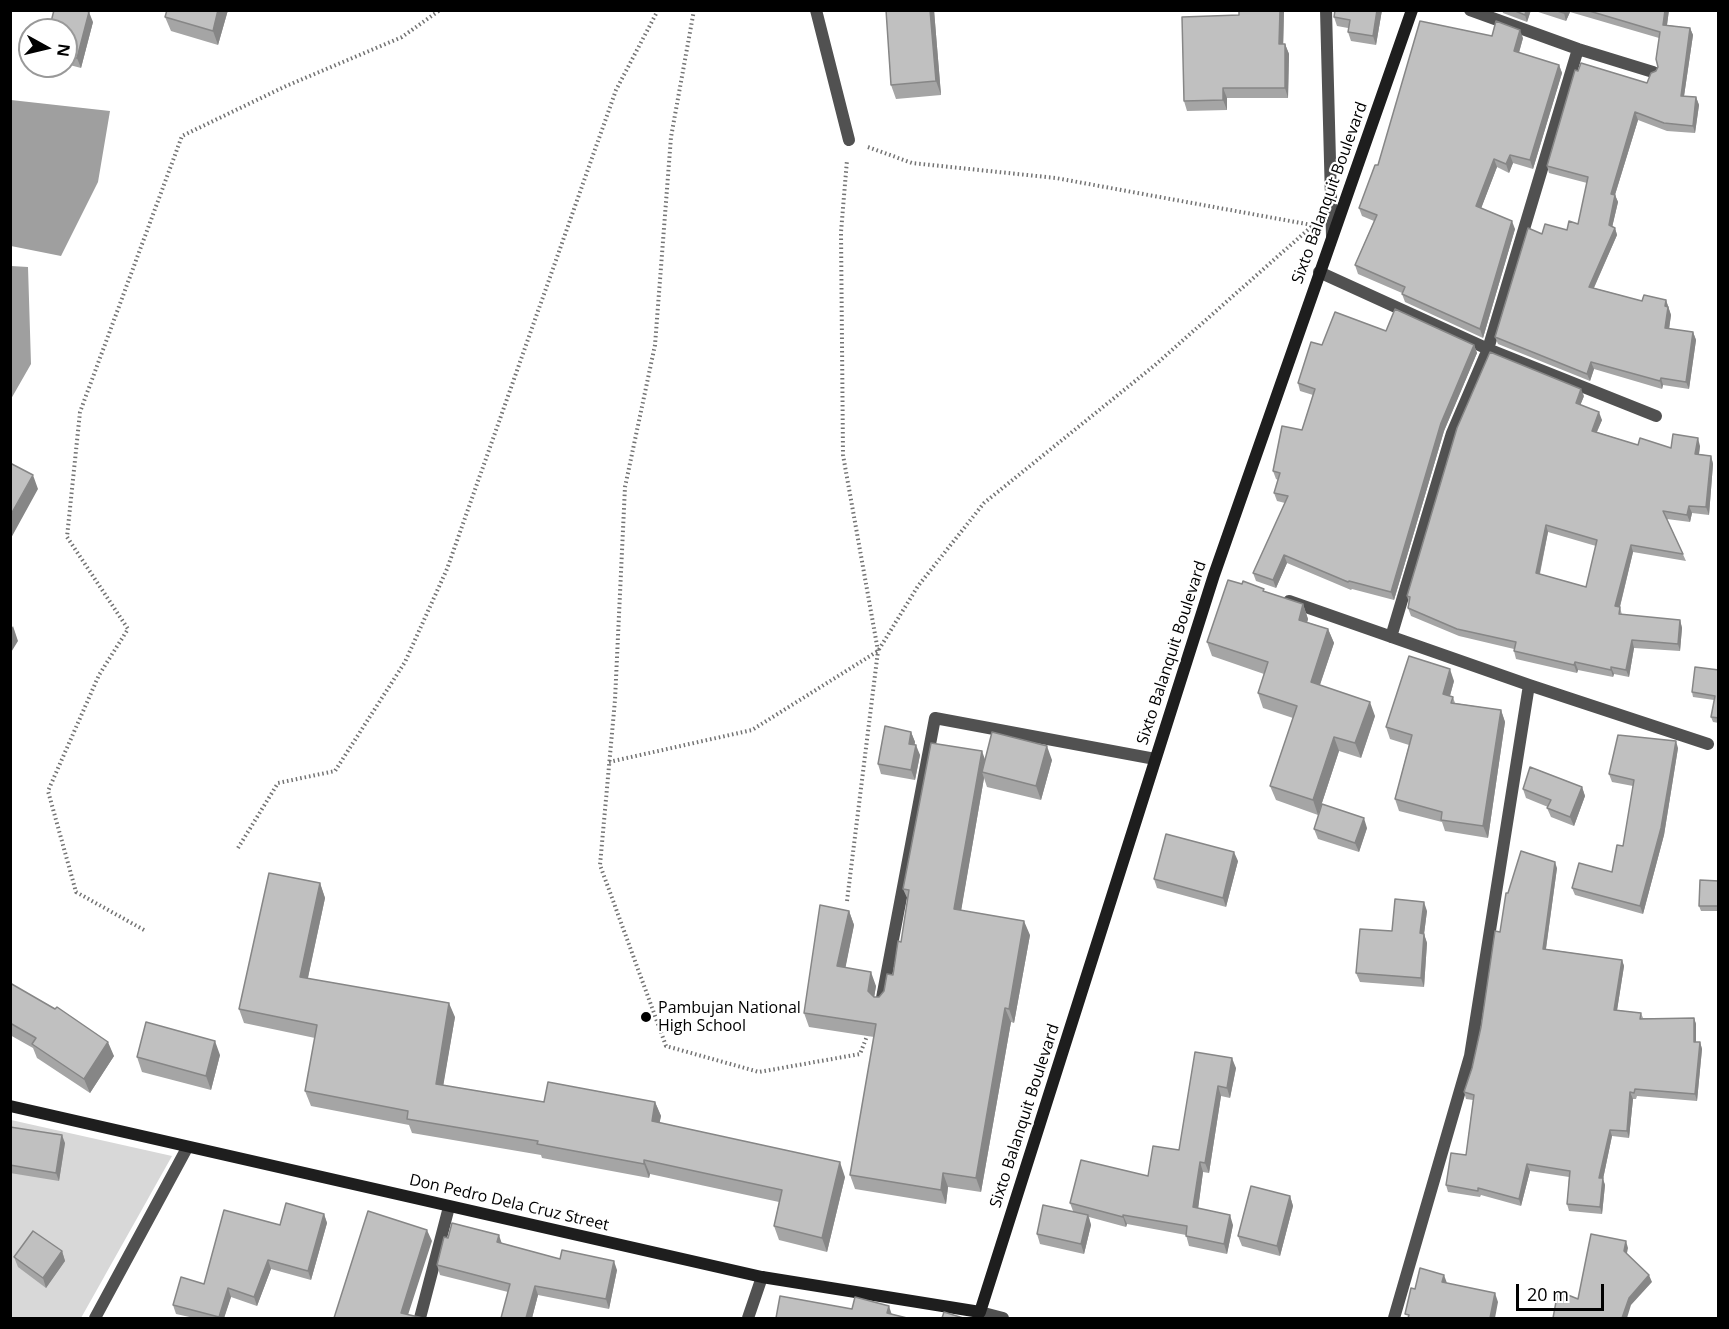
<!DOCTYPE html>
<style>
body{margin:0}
#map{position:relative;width:1729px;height:1329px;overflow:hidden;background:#fff;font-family:"Open Sans",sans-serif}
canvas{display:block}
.frame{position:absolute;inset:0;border:12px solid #000;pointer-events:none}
.north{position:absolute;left:18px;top:18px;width:60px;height:60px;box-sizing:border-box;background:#fff;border:2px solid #999;border-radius:50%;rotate:98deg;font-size:16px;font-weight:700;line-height:24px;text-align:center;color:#000}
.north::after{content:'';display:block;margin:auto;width:21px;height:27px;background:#000;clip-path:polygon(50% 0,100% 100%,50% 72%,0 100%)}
.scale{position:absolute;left:1516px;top:1284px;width:88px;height:27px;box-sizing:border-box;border:3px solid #000;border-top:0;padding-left:8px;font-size:18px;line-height:21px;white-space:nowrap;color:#000;-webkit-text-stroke:4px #fff;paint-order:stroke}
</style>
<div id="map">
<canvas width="1729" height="1329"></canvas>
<div class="frame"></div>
<div class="north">N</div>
<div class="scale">20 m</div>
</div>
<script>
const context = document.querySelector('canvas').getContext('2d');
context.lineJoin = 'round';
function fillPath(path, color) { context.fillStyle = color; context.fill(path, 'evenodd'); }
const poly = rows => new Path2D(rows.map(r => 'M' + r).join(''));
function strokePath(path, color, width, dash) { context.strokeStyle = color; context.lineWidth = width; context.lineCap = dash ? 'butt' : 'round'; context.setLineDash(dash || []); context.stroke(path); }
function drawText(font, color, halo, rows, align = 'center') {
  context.font = font + ' "Open Sans",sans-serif'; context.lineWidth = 4.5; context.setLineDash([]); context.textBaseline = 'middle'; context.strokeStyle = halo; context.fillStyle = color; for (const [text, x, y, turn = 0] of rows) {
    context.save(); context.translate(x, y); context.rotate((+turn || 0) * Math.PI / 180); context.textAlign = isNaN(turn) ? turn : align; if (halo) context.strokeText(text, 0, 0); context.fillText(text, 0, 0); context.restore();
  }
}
fillPath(poly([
 [11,1120,172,1156,81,1318,11,1318]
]), '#d8d8d8');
fillPath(poly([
 [11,100,110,111,98,182,61,256,11,246],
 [11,266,28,267,31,364,11,399]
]), '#9f9f9f');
strokePath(poly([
 [694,10,671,137,655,345,625,487,615,700,600,865,666,1046,759,1072,860,1054,869,1031],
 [868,147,912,163,1056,178,1312,225],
 [609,762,752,730,878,651,918,586,984,503,1155,365,1311,227],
 [238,848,278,783,335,771,405,662,447,569,616,90,658,10],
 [847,901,878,651,843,455,841,232,847,160],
 [144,930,76,892,48,791,99,675,128,629,67,537,80,412,182,136,286,86,402,37,440,10]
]), '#737373', 4, [1.5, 3]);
strokePath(poly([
 [816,10,849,140],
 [881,1003,935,718,1155,759]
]), '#515151', 12);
strokePath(poly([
 [1326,10,1332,236],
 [1470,10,1578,49,1653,72],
 [1319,272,1488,349,1656,416],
 [1289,601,1529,685,1708,744],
 [1391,637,1452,433,1488,349,1578,49],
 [980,1312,1003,1318],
 [95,1318,187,1148],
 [420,1318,449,1207],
 [748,1318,762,1277],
 [1394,1318,1470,1056,1529,685]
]), '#515151', 12);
strokePath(poly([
 [10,1106,762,1277,980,1312,1214,575,1412,10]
]), '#1e1e1e', 12);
fillPath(poly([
 [228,10,218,45,171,31,165,17],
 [886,10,934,10,941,95,896,99,891,85],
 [1239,10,1284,10,1283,44,1285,44,1289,54,1288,98,1227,98,1227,110,1187,111,1184,101,1239,15],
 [1382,10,1376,45,1351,41,1348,32,1348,28,1337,26,1334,17],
 [1502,10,1531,10,1527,22,1503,13],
 [1532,10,1669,10,1667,25,1690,28,1693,35,1684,96,1696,97,1699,105,1695,133,1667,131,1638,120,1615,195,1618,202,1612,227,1615,228,1617,235,1594,288,1642,301,1666,300,1671,315,1669,329,1693,332,1696,340,1689,389,1663,385,1662,389,1594,369,1590,381,1498,344,1495,337,1542,234,1567,230,1578,224,1587,183,1549,173,1547,166,1647,83,1658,67,1659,38,1570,12,1566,21],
 [93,22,81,68,66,64,66,30],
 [1492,36,1523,38,1519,53,1559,65,1562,73,1533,169,1513,163,1509,173,1497,167,1481,208,1515,229,1483,338,1405,302,1402,294,1402,293,1358,274,1355,265,1374,221,1362,216,1359,208,1378,165],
 [1386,331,1474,345,1477,353,1444,431,1394,600,1352,589,1351,590,1287,563,1276,588,1256,581,1253,573,1285,503,1277,501,1274,493,1278,480,1276,479,1273,471,1302,430,1313,395,1300,391,1298,383,1322,345],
 [1584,396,1580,405,1602,420,1597,432,1638,445,1671,448,1700,446,1699,454,1711,456,1713,464,1709,515,1692,513,1690,522,1667,519,1686,561,1633,552,1620,607,1622,615,1680,620,1682,628,1680,651,1634,648,1629,677,1614,674,1613,677,1578,670,1577,673,1516,659,1514,651,1514,649,1459,636,1411,616,1408,608,1409,603,1407,596],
 [1548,532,1596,546,1586,587,1540,574],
 [1266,592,1303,604,1308,619,1307,622,1328,629,1334,643,1320,685,1375,716,1361,758,1339,751,1318,815,1276,800,1270,786,1293,718,1263,708,1258,693,1264,674,1212,656,1207,642],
 [1719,670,1719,723,1713,722,1711,717,1714,700,1693,697,1692,692],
 [1454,681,1450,696,1453,697,1455,703,1501,710,1505,722,1488,838,1445,831,1442,822,1399,811,1395,799,1409,745,1390,739,1386,727],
 [911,732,915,742,914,745,920,755,915,780,881,774,878,764],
 [1678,748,1664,835,1643,914,1575,895,1572,888,1612,872,1623,846,1633,786,1612,782,1609,774],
 [1052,760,1041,800,987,787,984,778,961,910,1030,935,1014,1023,1011,1022,981,1192,948,1187,946,1204,855,1189,850,1175,874,1037,809,1027,804,1013,849,911,854,925,845,968,876,986,874,997,879,997,884,991,893,975,901,942,908,900,903,889,985,761],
 [1582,787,1585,796,1574,826,1551,817,1547,808,1548,807,1526,798,1523,789],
 [1367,828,1359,852,1318,839,1314,829],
 [1238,861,1226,907,1157,888,1154,879],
 [1557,868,1546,949,1622,960,1624,966,1617,1010,1641,1013,1643,1018,1694,1018,1696,1024,1696,1042,1700,1042,1702,1049,1697,1101,1637,1096,1636,1099,1633,1099,1629,1138,1612,1136,1603,1179,1605,1185,1602,1214,1569,1211,1567,1204,1569,1177,1530,1171,1521,1206,1481,1195,1480,1197,1448,1192,1446,1185,1466,1155,1473,1100,1466,1099,1464,1092,1472,1068,1481,1027,1508,893],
 [1719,881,1719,911,1701,911,1699,906],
 [320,883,325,898,308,978,455,1017,443,1085,544,1102,655,1102,661,1116,659,1123,845,1177,827,1252,779,1240,774,1226,779,1202,650,1174,649,1178,542,1158,541,1155,412,1133,409,1125,311,1106,305,1091,315,1038,244,1023,239,1009],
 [1427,911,1424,934,1427,943,1424,987,1360,982,1356,973,1392,931],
 [10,983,114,1056,90,1093,37,1058,33,1048,10,1035],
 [1195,1052,1236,1068,1230,1098,1221,1096,1209,1173,1203,1172,1198,1208,1233,1225,1227,1254,1189,1246,1186,1235,1127,1224,1126,1227,1089,1217,1091,1225,1084,1254,1040,1244,1037,1234,1073,1211,1070,1203,1148,1176,1179,1150],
 [220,1055,211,1090,142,1072,137,1057],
 [10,1127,65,1143,59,1181,10,1173],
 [1290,1196,1293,1206,1280,1256,1242,1246,1238,1236],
 [324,1214,327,1223,311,1280,271,1269,257,1306,231,1297,224,1318,194,1318,176,1314,173,1305,204,1284,280,1225],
 [448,1238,502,1244,560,1259,617,1270,609,1309,538,1295,532,1318,501,1318,508,1292,440,1275,437,1265],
 [62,1251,65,1261,46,1288,18,1267,14,1257]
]), '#a5a5a5');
fillPath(poly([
 [218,10,228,10,218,45,213,31],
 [930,10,934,10,941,95,936,81],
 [1280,10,1284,10,1283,54,1279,44],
 [1377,10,1382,10,1376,45,1373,36],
 [1526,10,1531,10,1527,22,1525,15],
 [1565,10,1569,10,1570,12,1566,21,1564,13],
 [1665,10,1669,10,1666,32,1663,25],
 [89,12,93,22,81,68,77,58],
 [1690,28,1693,35,1683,103,1681,96],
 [1520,30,1523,38,1517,59,1514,51],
 [1285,44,1289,54,1288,98,1285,88],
 [1559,65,1562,73,1533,169,1530,160],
 [1223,88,1227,98,1227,110,1223,100],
 [1696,97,1699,105,1695,133,1693,126],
 [1635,112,1638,120,1613,201,1611,194],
 [1510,155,1513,163,1509,173,1506,164],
 [1494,159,1497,167,1479,214,1476,206],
 [1615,195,1618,202,1611,232,1609,225],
 [1512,221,1515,229,1483,338,1480,329],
 [1615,228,1617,235,1591,294,1589,287],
 [1666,300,1671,315,1668,336,1665,328,1665,306],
 [1693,332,1696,340,1689,389,1686,382],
 [1474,345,1477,353,1444,431,1394,600,1391,592,1441,423],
 [1591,362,1594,369,1590,381,1587,374],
 [1661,378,1663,385,1662,389,1660,381],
 [1581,389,1584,396,1578,411,1576,403],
 [1599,412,1602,420,1594,438,1592,431],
 [1698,438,1700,446,1698,461,1695,454],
 [1711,456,1713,464,1709,515,1706,507],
 [33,475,38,489,10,540,10,516],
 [1689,506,1692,513,1690,522,1687,515],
 [1546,525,1548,532,1538,581,1536,573],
 [1631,545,1633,552,1618,614,1615,606],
 [1284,555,1287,563,1276,588,1273,580],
 [1303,604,1308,619,1304,634,1299,620],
 [1680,620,1682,628,1680,651,1678,644],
 [13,626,18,641,10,654,10,631],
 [1328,629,1334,643,1316,696,1311,682],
 [1632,640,1634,648,1629,677,1626,670],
 [1575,662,1578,670,1577,673,1574,665],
 [1611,667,1614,674,1613,677,1611,670],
 [1450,669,1454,681,1447,706,1443,694],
 [1370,702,1375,716,1361,758,1355,743],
 [1501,710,1505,722,1488,838,1483,826],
 [911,732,915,742,913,754,909,744],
 [1334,737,1339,751,1318,815,1313,800],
 [1676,741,1678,748,1664,835,1643,914,1640,906],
 [916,745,920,755,915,780,911,770],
 [1047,746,1052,760,1041,800,1036,786],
 [982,751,987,765,982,772,984,778,959,923,954,909],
 [1582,787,1585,796,1574,826,1570,817],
 [1364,818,1367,828,1359,852,1355,843],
 [1234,852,1238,861,1226,907,1223,898],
 [1555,862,1557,868,1545,955,1543,949],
 [320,883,325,898,305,991,300,977],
 [1424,902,1427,911,1423,942,1420,933],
 [849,911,854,925,843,980,837,966],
 [1024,921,1030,935,1014,1023,1009,1009],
 [1424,934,1427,943,1424,987,1421,978],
 [1622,960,1624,966,1616,1017,1614,1010],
 [871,972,876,986,873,1005,868,991],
 [449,1003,455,1017,441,1099,436,1084],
 [1005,1008,1011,1022,981,1192,976,1178],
 [1694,1018,1696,1024,1696,1049,1694,1042],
 [215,1041,220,1055,211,1090,206,1076],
 [108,1042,114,1056,90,1093,84,1079],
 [1700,1042,1702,1049,1697,1101,1695,1094],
 [1232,1058,1236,1068,1230,1098,1227,1088],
 [1218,1086,1221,1096,1209,1173,1205,1163],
 [1630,1092,1633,1099,1629,1138,1627,1131],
 [655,1102,661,1116,657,1136,652,1121],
 [1610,1130,1612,1136,1603,1179,1605,1185,1602,1214,1600,1207,1599,1178],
 [62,1135,65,1143,59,1181,56,1173],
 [644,1160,650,1174,649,1178,644,1164],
 [840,1162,845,1177,827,1252,822,1238],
 [1200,1162,1203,1172,1197,1217,1193,1207],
 [1527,1164,1530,1171,1521,1206,1519,1199],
 [943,1173,948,1187,946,1204,941,1190],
 [1290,1196,1293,1206,1280,1256,1277,1246],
 [324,1214,327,1223,311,1280,308,1271],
 [1088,1215,1091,1225,1084,1254,1081,1244],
 [1123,1215,1127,1224,1126,1227,1123,1217],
 [1230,1215,1233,1225,1227,1254,1224,1244],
 [427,1230,432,1241,407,1318,401,1313],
 [499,1235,502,1244,497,1242],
 [1626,1241,1628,1248,1626,1258,1624,1251],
 [62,1251,65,1261,46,1288,43,1278],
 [268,1260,271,1269,257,1306,254,1297],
 [614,1261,617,1270,609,1309,606,1299],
 [1444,1275,1447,1283,1442,1282],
 [1649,1275,1652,1282,1631,1305,1627,1318,1622,1318,1629,1298],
 [535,1286,538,1295,532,1318,526,1318],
 [228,1288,231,1297,224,1318,219,1318],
 [1495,1293,1498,1302,1495,1318,1490,1318],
 [889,1306,892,1315,887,1313]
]), '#868686');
const building = poly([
 [54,10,85,10,89,12,77,58,66,55,66,30,49,30,54,10],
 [167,10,218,10,213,31,165,17,167,10],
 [886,10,930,10,936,81,891,85,886,10],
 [1239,10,1280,10,1279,44,1285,44,1285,88,1223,88,1223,100,1184,101,1182,17,1239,15,1239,10],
 [1335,10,1377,10,1373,36,1348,32,1350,20,1334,17,1335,10],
 [1513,10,1526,10,1525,15,1513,10],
 [1554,10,1565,10,1564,13,1554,10],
 [1586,10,1665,10,1663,25,1690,28,1681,96,1696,97,1693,126,1664,123,1635,112,1611,194,1615,195,1609,225,1615,228,1589,287,1642,301,1644,295,1666,300,1665,306,1668,307,1665,328,1693,332,1686,382,1661,378,1660,381,1591,362,1587,374,1495,337,1528,228,1542,234,1545,224,1567,230,1569,221,1578,224,1588,177,1547,166,1575,70,1578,71,1581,63,1647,83,1651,73,1656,71,1658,67,1656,59,1660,32,1586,10],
 [1420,21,1492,36,1496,21,1520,30,1514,51,1559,65,1530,160,1510,155,1506,164,1494,159,1476,206,1512,221,1480,329,1402,294,1405,287,1355,265,1377,215,1359,208,1375,165,1378,165,1420,21],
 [1395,309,1474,345,1441,423,1391,592,1349,581,1348,582,1284,555,1273,580,1253,573,1288,496,1274,493,1280,473,1273,471,1282,426,1302,430,1315,389,1298,383,1311,342,1322,345,1335,312,1386,331,1395,309],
 [1490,352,1581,389,1576,403,1599,412,1592,431,1638,445,1640,438,1671,448,1673,434,1698,438,1695,454,1711,456,1706,507,1689,506,1687,515,1663,511,1683,554,1631,545,1615,606,1620,607,1619,614,1680,620,1678,644,1632,640,1626,670,1611,667,1611,670,1575,662,1574,665,1514,651,1516,642,1457,629,1408,608,1410,597,1407,596,1457,428,1490,352],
 [1546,525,1597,540,1586,587,1536,573,1546,525],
 [10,463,33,475,10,516,10,463],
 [1228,580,1242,584,1243,581,1264,589,1263,591,1303,604,1299,620,1328,629,1311,682,1370,702,1355,743,1334,737,1313,800,1270,786,1297,706,1258,693,1268,662,1207,642,1228,580],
 [1409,656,1450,669,1443,694,1453,697,1451,703,1501,710,1483,826,1441,820,1442,812,1395,799,1412,735,1386,727,1409,656],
 [1695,667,1719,670,1719,718,1711,717,1715,696,1692,692,1695,667],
 [885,726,911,732,909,744,916,745,911,770,878,764,885,726],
 [992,732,1047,746,1036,786,982,772,992,732],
 [1618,735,1676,741,1661,828,1640,906,1572,888,1579,863,1612,872,1617,845,1623,846,1634,780,1609,774,1618,735],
 [931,743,982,751,954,909,1024,921,1009,1009,1005,1008,976,1178,943,1173,941,1190,850,1175,876,1024,804,1013,820,905,849,911,837,966,871,972,868,991,874,997,879,997,884,991,887,974,893,975,898,941,901,942,909,890,903,889,931,743],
 [1530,767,1582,787,1570,817,1547,808,1551,800,1523,789,1530,767],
 [1322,804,1364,818,1355,843,1314,829,1322,804],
 [1166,834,1234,852,1223,898,1154,879,1166,834],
 [1521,851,1555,862,1543,949,1622,960,1614,1010,1641,1013,1640,1019,1694,1018,1694,1042,1700,1042,1695,1094,1635,1089,1634,1093,1630,1092,1627,1131,1610,1130,1599,1178,1603,1178,1600,1207,1567,1204,1570,1171,1527,1164,1519,1199,1478,1188,1478,1191,1446,1185,1451,1153,1466,1155,1474,1095,1464,1092,1472,1068,1481,1027,1495,931,1500,932,1506,893,1508,893,1521,851],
 [269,873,320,883,300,977,449,1003,436,1084,544,1102,548,1082,655,1102,652,1121,840,1162,822,1238,774,1226,782,1190,644,1160,644,1164,537,1144,538,1141,407,1119,408,1111,305,1091,317,1025,239,1009,269,873],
 [1700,880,1719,881,1719,906,1699,906,1700,880],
 [1395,899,1424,902,1420,933,1424,934,1421,978,1356,973,1360,929,1392,931,1395,899],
 [10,983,55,1009,57,1007,108,1042,84,1079,32,1044,36,1038,10,1023,10,983],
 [146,1022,215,1041,206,1076,137,1057,146,1022],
 [1195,1052,1232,1058,1227,1088,1218,1086,1205,1163,1200,1162,1193,1207,1230,1215,1224,1244,1186,1236,1187,1226,1123,1215,1123,1217,1070,1203,1081,1160,1148,1176,1153,1146,1179,1150,1195,1052],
 [10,1127,62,1135,56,1173,10,1165,10,1127],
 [1251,1186,1290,1196,1277,1246,1238,1236,1251,1186],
 [286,1203,324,1214,308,1271,268,1260,254,1297,228,1288,219,1317,173,1305,181,1277,204,1284,224,1210,280,1225,286,1203],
 [1043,1205,1088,1215,1081,1244,1037,1234,1043,1205],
 [368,1211,427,1230,401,1313,423,1318,334,1318,368,1211],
 [452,1223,499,1235,497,1242,560,1259,562,1250,614,1261,606,1299,535,1286,526,1318,501,1318,510,1284,437,1265,444,1237,448,1238,452,1223],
 [33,1231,62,1251,43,1278,14,1257,33,1231],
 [1591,1234,1626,1241,1624,1251,1649,1275,1629,1298,1622,1318,1553,1318,1558,1291,1578,1299,1591,1234],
 [1420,1268,1444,1275,1442,1282,1495,1293,1490,1318,1408,1318,1409,1315,1405,1314,1411,1288,1415,1289,1420,1268],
 [780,1296,852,1309,855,1297,889,1306,887,1313,907,1318,776,1318,780,1296],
 [944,1312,963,1318,942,1318,944,1312]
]);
fillPath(building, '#c0c0c0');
strokePath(building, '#868686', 1.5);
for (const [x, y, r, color] of [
 [646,1017,6,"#000"]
]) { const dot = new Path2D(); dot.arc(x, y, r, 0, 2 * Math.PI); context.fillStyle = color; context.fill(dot); strokePath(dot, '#fff', 2); }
drawText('16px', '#000', '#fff', [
 ["Sixto Balanquit Boulevard",1330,193,-70],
 ["Sixto Balanquit Boulevard",1172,653,-72],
 ["Sixto Balanquit Boulevard",1025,1116,-72],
 ["Don Pedro Dela Cruz Street",509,1203,13]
]);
drawText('16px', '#000', '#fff', [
 ["Pambujan National",658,1008],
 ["High School",658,1026]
], 'left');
</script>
